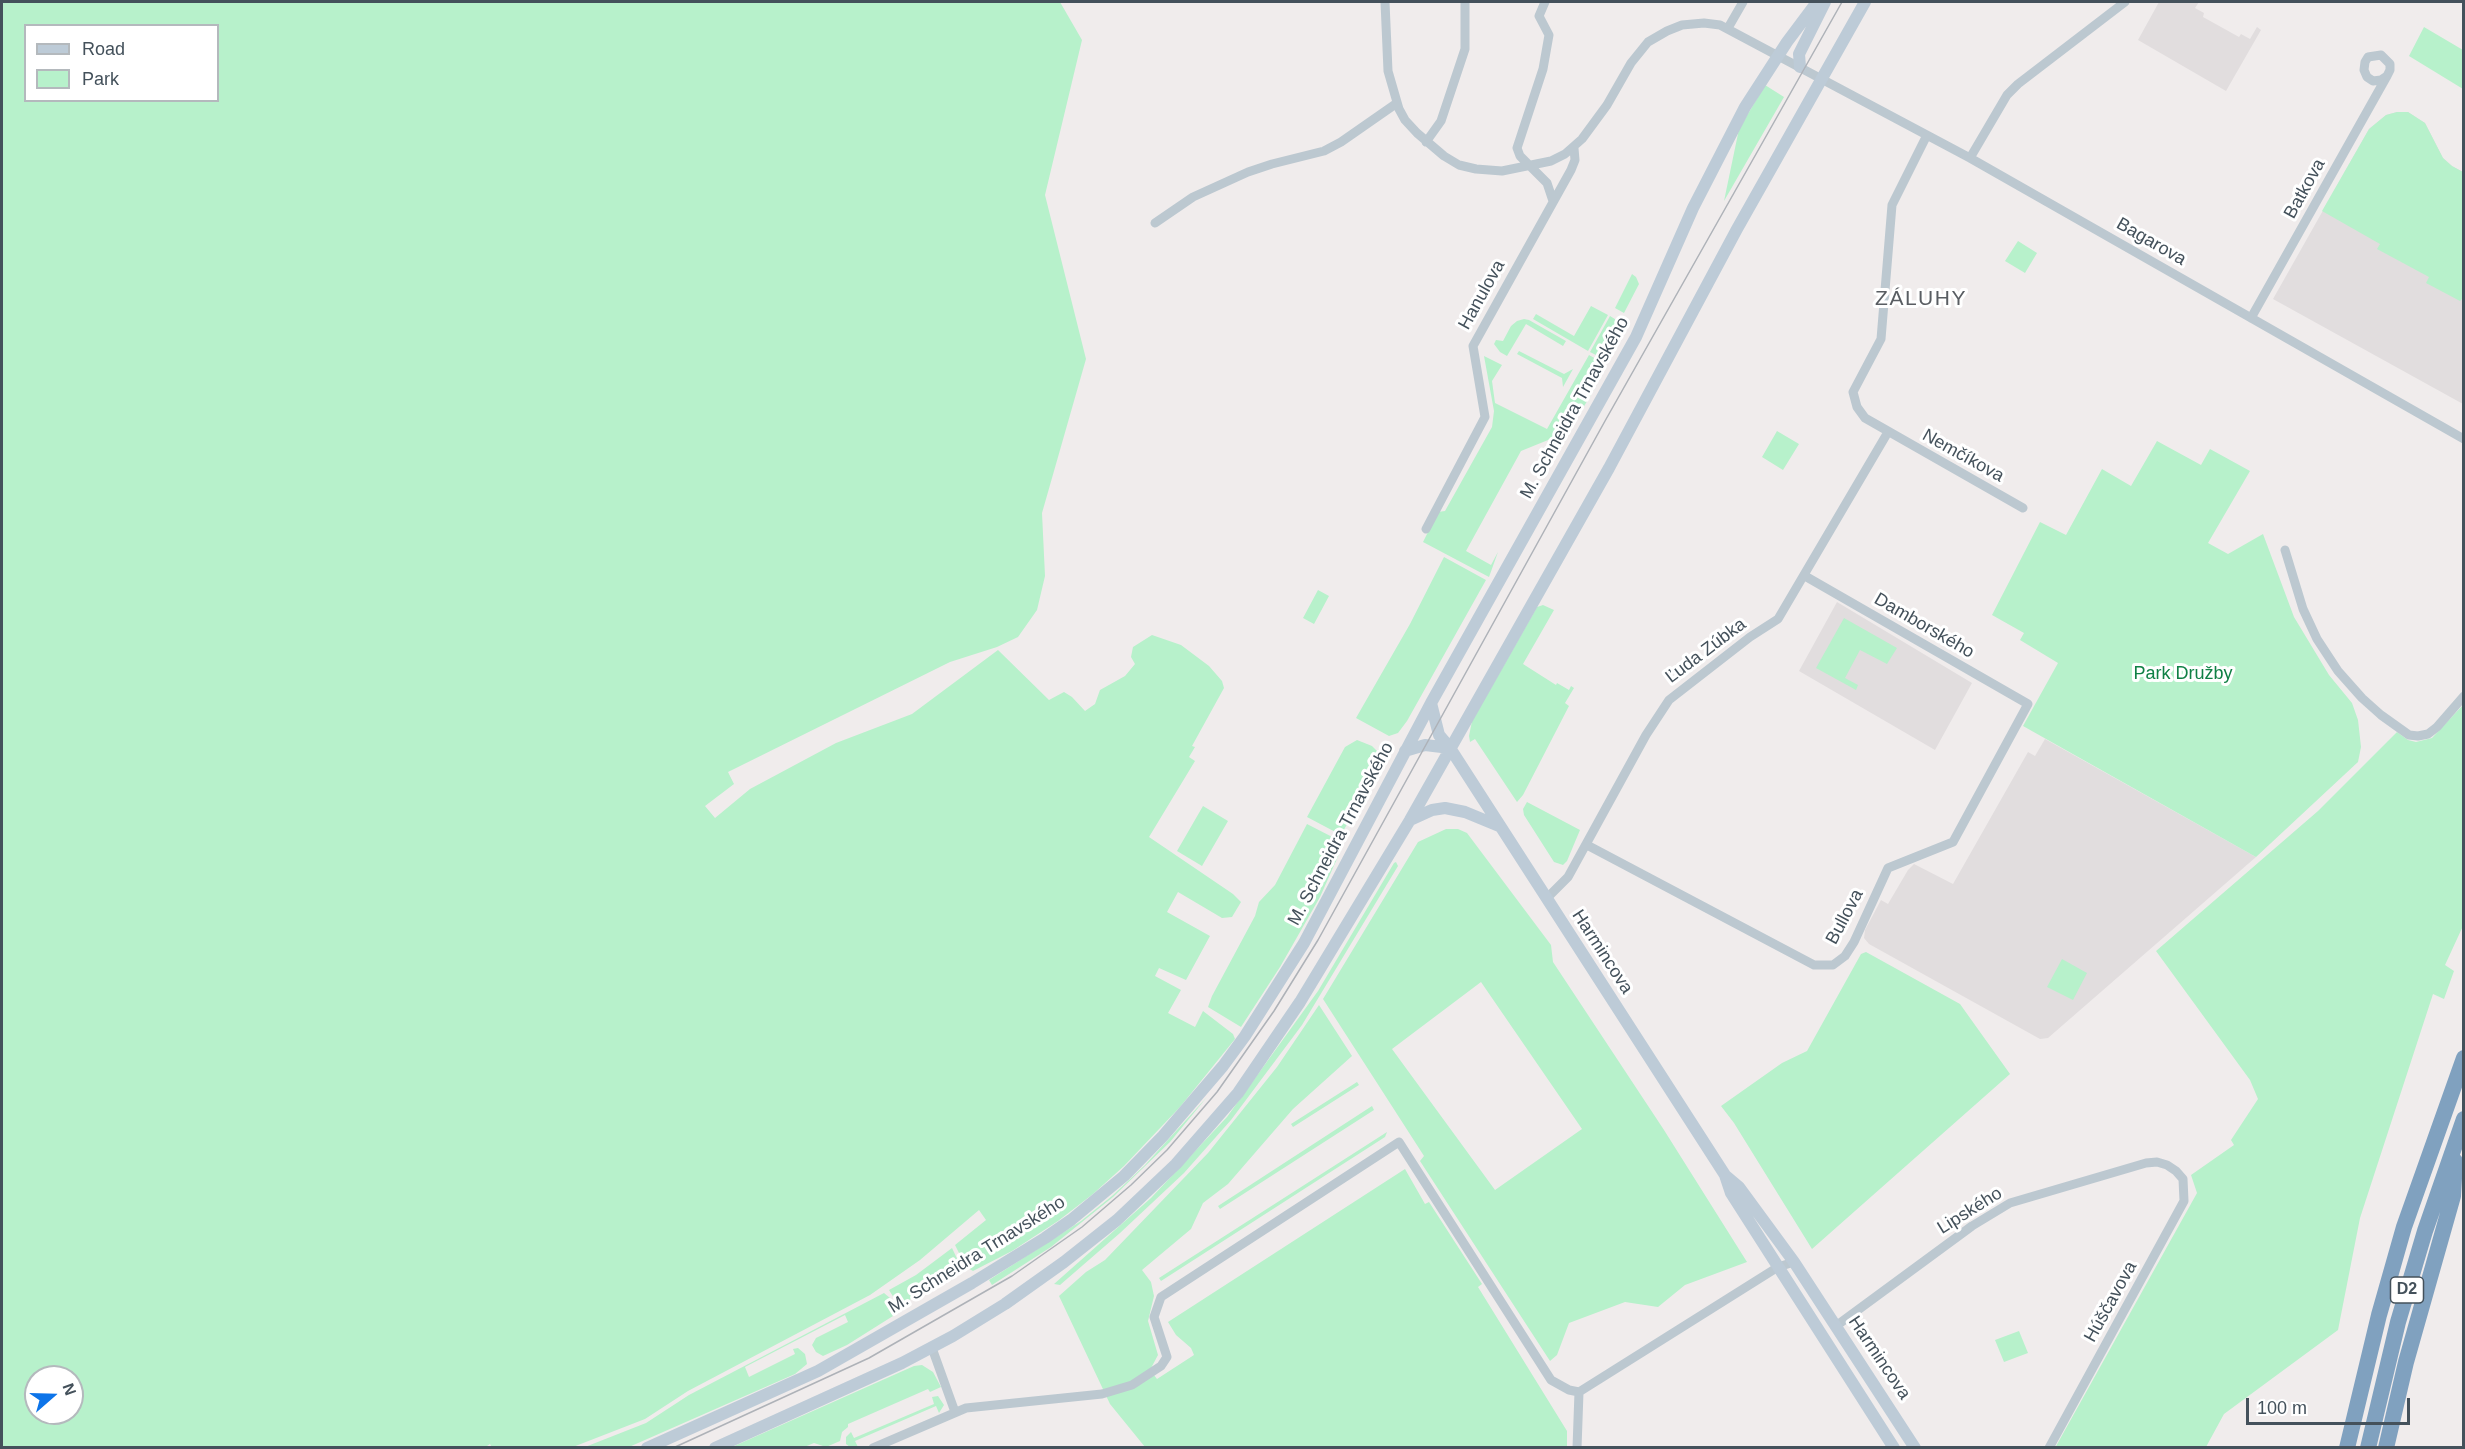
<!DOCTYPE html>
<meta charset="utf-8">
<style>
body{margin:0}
#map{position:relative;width:2465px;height:1449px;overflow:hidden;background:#f0ecec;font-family:Helvetica,sans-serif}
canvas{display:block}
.frame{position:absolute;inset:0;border:3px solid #44515b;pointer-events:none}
.legend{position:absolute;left:24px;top:24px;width:195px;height:78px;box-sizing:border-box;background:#fff;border:2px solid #b4b9bd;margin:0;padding:8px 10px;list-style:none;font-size:18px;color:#44515b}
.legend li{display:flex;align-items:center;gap:12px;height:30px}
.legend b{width:30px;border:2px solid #b4b9bd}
.north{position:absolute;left:24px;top:1365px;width:60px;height:60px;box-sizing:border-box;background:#fff;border:2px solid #b4b9bd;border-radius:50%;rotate:70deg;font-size:16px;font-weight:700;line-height:24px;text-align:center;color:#44515b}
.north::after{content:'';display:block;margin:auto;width:21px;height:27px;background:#0d74e9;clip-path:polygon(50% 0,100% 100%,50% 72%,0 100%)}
.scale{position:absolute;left:2246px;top:1398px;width:164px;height:27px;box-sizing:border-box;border:3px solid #44515b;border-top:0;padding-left:8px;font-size:18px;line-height:21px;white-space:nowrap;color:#44515b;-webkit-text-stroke:4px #fff;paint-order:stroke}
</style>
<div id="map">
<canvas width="2465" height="1449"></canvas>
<div class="frame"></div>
<ul class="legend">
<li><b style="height:8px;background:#bdcbd7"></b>Road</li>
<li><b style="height:16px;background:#b7f1cb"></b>Park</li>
</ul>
<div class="north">N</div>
<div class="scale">100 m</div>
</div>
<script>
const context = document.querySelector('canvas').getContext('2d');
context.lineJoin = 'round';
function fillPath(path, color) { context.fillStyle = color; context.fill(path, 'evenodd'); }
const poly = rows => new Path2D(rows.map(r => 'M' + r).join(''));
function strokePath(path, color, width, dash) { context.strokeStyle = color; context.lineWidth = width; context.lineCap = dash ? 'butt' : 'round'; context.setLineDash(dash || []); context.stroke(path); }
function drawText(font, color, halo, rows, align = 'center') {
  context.font = font + ' Helvetica,sans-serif'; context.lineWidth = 6; context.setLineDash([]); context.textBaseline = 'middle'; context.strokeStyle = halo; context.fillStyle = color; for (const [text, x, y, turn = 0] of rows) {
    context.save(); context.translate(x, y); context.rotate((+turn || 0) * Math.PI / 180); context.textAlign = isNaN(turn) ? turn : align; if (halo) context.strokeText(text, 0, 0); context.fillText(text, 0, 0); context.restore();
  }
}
fillPath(poly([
 [2159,2,2199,2,2195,8,2204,13,2203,17,2239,37,2241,34,2250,39,2257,27,2261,30,2226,91,2138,40],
 [2397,112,2408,112,2425,123,2443,158,2452,166,2463,172,2463,404,2273,299,2369,129,2386,115],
 [1837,602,1972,683,1935,750,1799,671],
 [2045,739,2256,857,2048,1038,2040,1039,1869,944,1864,938,1865,930,1881,900,1888,904,1908,870,1914,864,1953,884,2028,752,2035,756]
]), '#e1ddde');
fillPath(poly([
 [2,2,1060,2,1082,40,1045,195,1086,359,1042,513,1045,576,1037,610,1018,637,997,647,950,662,728,772,734,784,705,806,715,818,750,789,836,743,912,714,998,650,1049,700,1064,692,1072,697,1085,711,1095,704,1100,690,1125,676,1135,664,1131,657,1133,647,1152,635,1181,645,1209,666,1222,681,1224,688,1192,746,1195,747,1189,757,1195,761,1149,837,1233,894,1241,902,1232,917,1222,918,1178,892,1167,912,1210,936,1186,980,1159,968,1155,976,1181,990,1168,1013,1195,1027,1203,1011,1233,1034,1235,1039,1180,1107,1124,1166,1093,1194,1058,1221,1012,1251,973,1271,966,1267,955,1245,986,1220,979,1210,920,1260,870,1295,688,1391,645,1419,573,1447,492,1448,490,1444,484,1448,2,1448],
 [26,26,218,26,218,100,26,100],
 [36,1377,72,1377,72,1413,36,1413],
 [2424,27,2463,50,2463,89,2409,56],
 [1765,85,1784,97,1724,201,1739,129],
 [2397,112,2408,112,2425,123,2443,158,2452,166,2463,172,2464,297,2460,301,2426,283,2429,277,2377,249,2380,244,2322,211,2369,129,2386,115],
 [2018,241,2037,253,2025,273,2005,261],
 [1632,274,1636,277,1639,284,1624,313,1615,308],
 [1591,306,1608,315,1588,351,1533,319,1536,314,1574,336],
 [1610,316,1618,321,1604,349,1598,356,1590,352],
 [1524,319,1529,320,1566,341,1563,346,1526,324,1507,356,1500,352,1494,344,1496,340,1503,341,1511,326,1517,321],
 [1519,351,1564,374,1573,369,1563,387,1562,378,1517,354],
 [1589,355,1598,360,1593,391,1583,408,1555,441,1553,438,1521,451,1466,551,1491,565,1498,552,1489,577,1423,542,1438,512,1445,511,1492,427,1494,411,1484,356,1502,365,1492,381,1495,403,1547,429],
 [1777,431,1799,444,1783,470,1762,457],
 [2157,441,2201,465,2210,449,2250,471,2208,543,2228,554,2263,534,2294,617,2329,675,2352,703,2358,720,2361,747,2358,762,2256,857,2023,726,2058,663,2020,640,2024,633,1992,615,2040,522,2066,535,2102,469,2131,486],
 [1444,557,1486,580,1407,721,1398,733,1389,736,1356,718,1410,624],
 [1318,590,1329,596,1314,624,1303,618],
 [1543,605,1554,610,1523,664,1556,685,1557,683,1569,690,1571,686,1574,688,1565,703,1569,706,1523,795,1517,802,1475,739,1470,742,1469,736,1472,721,1537,607],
 [1844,618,1897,648,1887,664,1860,650,1845,678,1858,685,1856,690,1816,668],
 [2463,705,2463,926,2445,965,2454,971,2444,999,2433,994,2360,1218,2338,1330,2224,1414,2206,1447,2055,1448,2197,1193,2191,1175,2234,1145,2231,1140,2258,1099,2250,1080,2156,951,2318,811,2397,732,2408,740,2416,742,2432,738],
 [1357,740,1372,746,1380,754,1380,765,1341,835,1307,817,1345,747],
 [1527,802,1580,830,1567,861,1563,865,1554,862,1524,815,1523,809],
 [1203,806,1228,821,1202,866,1177,851],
 [1307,824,1344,843,1320,897,1280,967,1241,1027,1208,1007,1212,996,1255,916,1259,902,1275,885],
 [1446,829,1458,829,1467,833,1551,945,1553,962,1664,1130,1747,1262,1685,1285,1658,1307,1625,1302,1569,1323,1557,1355,1550,1361,1420,1161,1424,1156,1323,999,1418,842],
 [1481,982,1582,1129,1495,1190,1392,1049],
 [1394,863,1396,862,1398,866,1302,1025,1231,1120,1184,1173,1120,1233,1060,1285,1054,1284,1151,1198,1227,1117,1318,991],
 [1866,952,1960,1004,2010,1074,1812,1249,1734,1123,1721,1106,1782,1063,1807,1051,1861,954],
 [2062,959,2087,973,2073,1000,2047,987],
 [1319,1005,1352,1056,1293,1109,1228,1184,1203,1203,1191,1229,1142,1270,1151,1282,1154,1296,1148,1321,1158,1355,1150,1370,1157,1379,1194,1355,1191,1348,1176,1335,1168,1322,1405,1169,1425,1204,1429,1202,1482,1284,1478,1287,1567,1431,1567,1447,1145,1447,1110,1404,1059,1296,1086,1272,1105,1260,1208,1153,1277,1067],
 [1357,1082,1359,1085,1293,1127,1291,1124],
 [1207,1097,1170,1142,1113,1197,1051,1247,992,1285,989,1280,1081,1221,1112,1196,1145,1165],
 [1372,1106,1374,1110,1220,1209,1218,1206],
 [1387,1132,1385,1137,1161,1281,1159,1278],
 [952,1248,962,1269,899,1306,889,1290,916,1275],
 [884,1293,890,1298,896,1309,891,1312,893,1316,847,1345,823,1356,816,1352,812,1345,816,1338,848,1322,845,1315,745,1367,749,1377,795,1354,793,1349,798,1348,805,1354,807,1364,795,1374,629,1447,585,1447,646,1423,689,1395],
 [2019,1331,2028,1353,2004,1362,1995,1340],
 [922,1365,933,1372,941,1387,930,1392,928,1389,848,1424,848,1427,842,1432,840,1441,826,1447,814,1443,802,1448,732,1447,914,1366],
 [938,1396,944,1405,939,1413,936,1406,855,1441,858,1447,850,1447,846,1444,846,1437,851,1432,854,1438,934,1404,932,1397]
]), '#b7f1cb');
strokePath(poly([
 [1385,2,1388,71,1399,109,1405,120,1417,133,1444,156,1459,165,1476,169,1502,171,1551,161,1565,154,1582,139,1607,105,1631,63,1648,42,1667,31,1682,25,1704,23,1720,25,1970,158,2464,439],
 [1545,2,1539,16,1549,35,1543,69,1517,148,1520,156,1547,183,1553,201],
 [1728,28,1743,2],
 [1927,135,1892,205,1881,339,1853,392,1857,407,1865,418,2023,508],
 [1426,142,1441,121,1465,49,1465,2],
 [1970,158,2007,95,2018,84,2125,2],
 [1155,223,1193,197,1248,172,1272,164,1324,151,1341,142,1397,103],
 [2251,318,2387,76,2390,70,2390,64,2381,55,2368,57,2365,62,2364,70,2367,77,2373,81,2381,80,2387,76],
 [1426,529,1485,417,1473,346,1571,170,1575,160,1574,148],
 [2285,550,2303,609,2317,639,2338,671,2362,698,2381,715,2409,735,2418,736,2428,734,2437,727,2464,696],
 [1587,845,1814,965,1833,965,1845,956,1854,942,1888,868,1953,842,2028,704,1805,576],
 [1546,899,1568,877,1646,735,1669,700,1750,637,1778,619,1888,432],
 [1836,1326,1972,1226,2010,1203,2146,1163,2157,1162,2167,1165,2176,1171,2183,1179,2184,1201,2049,1448],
 [932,1348,955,1412],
 [873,1448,966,1408,1102,1394,1132,1385,1161,1366,1167,1357,1154,1317,1161,1297,1399,1142,1551,1380,1569,1390,1579,1392,1778,1267,1794,1262],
 [1577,1448,1579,1392]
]), '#bcc8d0', 9);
strokePath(poly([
 [1800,67,1799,54,1825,2],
 [1431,703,1439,735,1450,748,1725,1175,1731,1193,1894,1448],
 [1405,751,1425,745,1450,748],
 [1410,820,1432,810,1445,808,1465,812,1499,826],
 [1726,1176,1739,1187,1794,1262,1915,1448],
 [647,1448,818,1371,972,1283,1045,1238,1071,1220,1124,1176,1163,1136,1223,1066,1245,1036,1304,943,1431,703,1636,337,1693,208,1745,107,1787,42,1817,2],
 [715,1448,902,1363,953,1336,1005,1304,1064,1262,1117,1220,1176,1164,1238,1093,1300,1002,1410,820,1609,468,1737,229,1865,2]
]), '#bdcbd7', 12);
strokePath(poly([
 [2347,1448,2379,1315,2404,1227,2464,1058],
 [2368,1448,2398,1322,2425,1231,2464,1119],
 [2386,1448,2406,1362,2453,1196,2455,1161]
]), '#80a1bf', 16);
strokePath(poly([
 [673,1448,869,1358,1012,1276,1082,1227,1131,1185,1167,1150,1217,1092,1274,1011,1318,940,1605,421,1842,2]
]), '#aeb2b8', 1.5);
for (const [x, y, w] of [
 [2407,1290,33]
]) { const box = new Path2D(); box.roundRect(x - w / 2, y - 13, w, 26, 4.5); context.fillStyle = '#fff'; context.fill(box); strokePath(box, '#44515b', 1.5); }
drawText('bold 16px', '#44515b', null, [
 ["D2",2407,1290]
]);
drawText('18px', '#44515b', '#fff', [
 ["Batkova",2305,189,-61],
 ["Bagarova",2151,242,30],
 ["Hanulova",1482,295,-61],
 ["M. Schneidra Trnavského",1575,408,-61],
 ["Nemčíkova",1963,456,29],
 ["Damborského",1924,626,30],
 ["Ľuda Zúbka",1706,651,-37],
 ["M. Schneidra Trnavského",1341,834,-62],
 ["Bullova",1845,917,-62],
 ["Harmincova",1602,952,57],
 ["Lipského",1970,1211,-32],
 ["M. Schneidra Trnavského",977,1255,-32],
 ["Húščavova",2111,1302,-61],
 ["Harmincova",1879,1358,56]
]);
drawText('18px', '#108045', '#fff', [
 ["Park Družby",2183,674]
]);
context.letterSpacing = '1.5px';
drawText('21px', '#595d62', '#fff', [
 ["ZÁLUHY",1921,299]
]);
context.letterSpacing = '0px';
</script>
